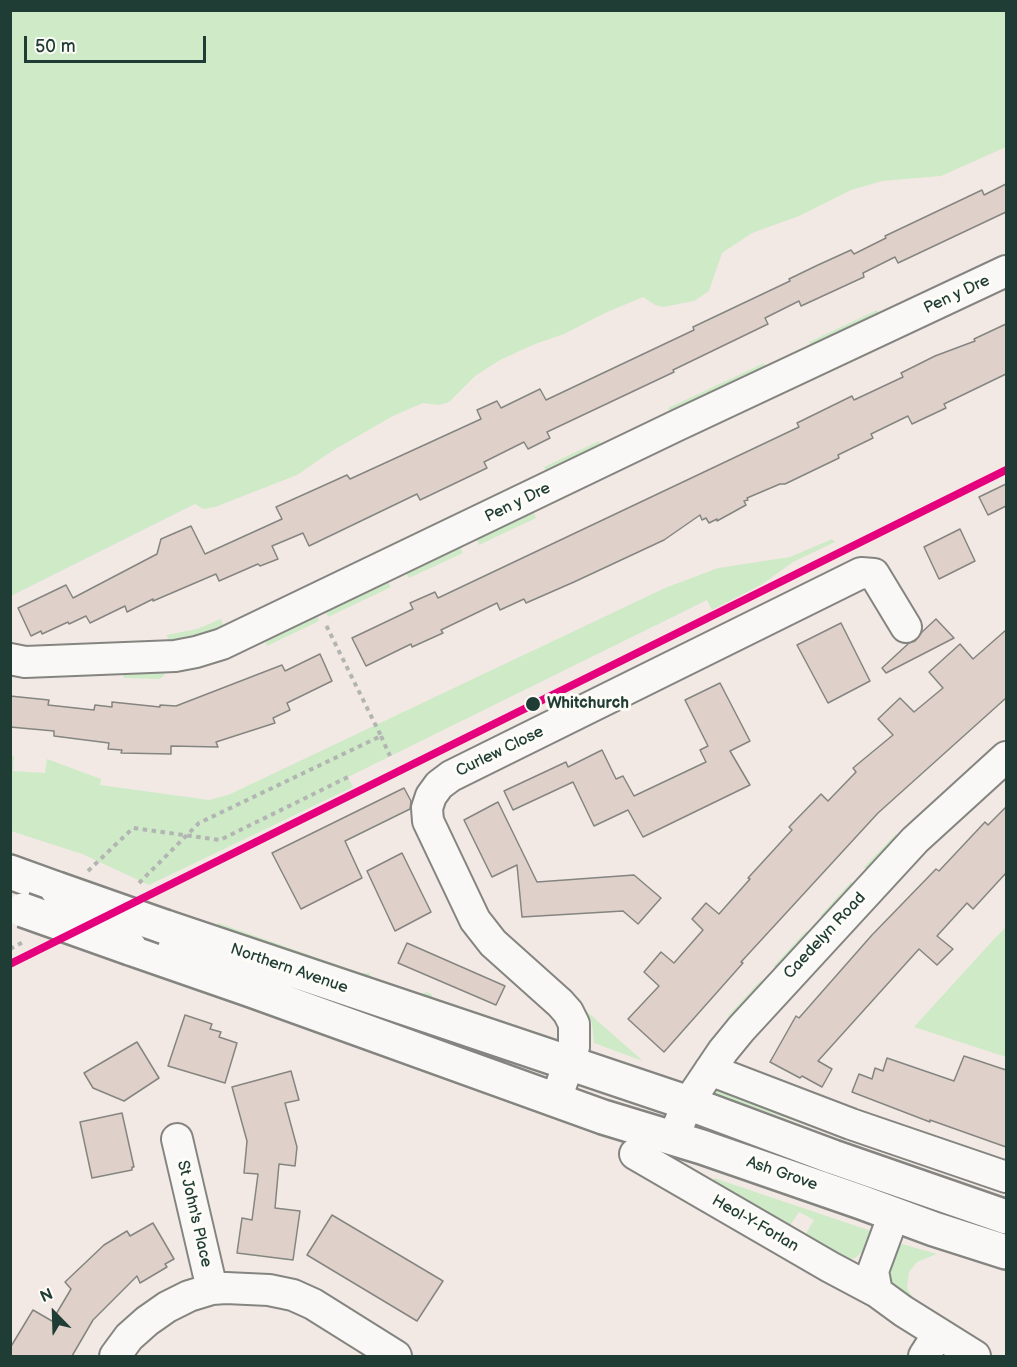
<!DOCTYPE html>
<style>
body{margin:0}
#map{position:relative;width:1017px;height:1367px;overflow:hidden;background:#f3e9e4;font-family:"Balsamiq Sans",sans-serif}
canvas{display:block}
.frame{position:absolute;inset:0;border:12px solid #1f3d34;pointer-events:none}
.north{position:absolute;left:24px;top:1283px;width:60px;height:60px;-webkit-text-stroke:4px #fdfcf7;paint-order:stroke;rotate:337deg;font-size:16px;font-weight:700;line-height:24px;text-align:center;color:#1f3d34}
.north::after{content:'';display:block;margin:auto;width:21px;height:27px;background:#1f3d34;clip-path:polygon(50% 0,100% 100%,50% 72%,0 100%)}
.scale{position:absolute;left:24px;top:36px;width:182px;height:27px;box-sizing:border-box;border:3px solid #1f3d34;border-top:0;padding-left:8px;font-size:18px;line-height:21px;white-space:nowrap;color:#1f3d34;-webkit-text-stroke:4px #fdfcf7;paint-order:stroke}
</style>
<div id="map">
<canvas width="1017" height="1367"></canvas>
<div class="frame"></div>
<div class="north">N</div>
<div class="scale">50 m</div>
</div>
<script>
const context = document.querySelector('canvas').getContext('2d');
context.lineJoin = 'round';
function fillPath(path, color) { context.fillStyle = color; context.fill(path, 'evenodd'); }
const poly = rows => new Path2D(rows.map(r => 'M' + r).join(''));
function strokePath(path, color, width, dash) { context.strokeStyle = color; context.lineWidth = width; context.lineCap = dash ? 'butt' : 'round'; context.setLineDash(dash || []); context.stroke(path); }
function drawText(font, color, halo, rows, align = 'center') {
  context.font = font + ' "Balsamiq Sans",sans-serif'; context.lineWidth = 6; context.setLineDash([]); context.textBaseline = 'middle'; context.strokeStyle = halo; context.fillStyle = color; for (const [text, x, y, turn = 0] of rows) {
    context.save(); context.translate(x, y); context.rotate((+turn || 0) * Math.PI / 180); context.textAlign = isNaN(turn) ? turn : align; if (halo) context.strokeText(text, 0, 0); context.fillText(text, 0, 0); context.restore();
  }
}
fillPath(poly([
 [10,11,1006,11,1006,147,941,176,882,181,851,190,799,216,752,233,722,253,709,291,694,301,663,307,655,305,643,297,605,313,564,334,535,344,500,360,475,376,449,402,439,405,423,403,393,416,332,451,297,475,215,507,203,509,195,504,11,596],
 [877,310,880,316,811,347,809,342],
 [764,363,767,371,673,414,668,408],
 [599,441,601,447,547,473,544,467],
 [530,511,534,513,536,518,479,545,476,537],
 [832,539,835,542,793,562,761,585,712,610,707,600,348,777,353,787,149,885,82,854,11,831,11,756,14,756,13,771,45,773,47,759,101,779,100,785,209,800,228,795,665,588,718,568,790,557],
 [458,545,463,553,409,578,405,572],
 [387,580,391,587,328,617,325,610],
 [316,614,319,621,267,646,264,639],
 [221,619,224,628,205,636,171,643,166,635,197,629],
 [165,669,164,676,159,679,124,678,123,675,123,670],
 [896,834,902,840,871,873,864,867],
 [851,882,858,888,826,921,820,916],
 [218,923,361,973,369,973,372,978,422,994,426,992,431,994,433,999,544,1036,541,1038,474,1017,217,926],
 [1006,927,1006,1057,914,1027,995,938],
 [806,931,812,937,780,972,774,966],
 [761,980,767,986,734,1022,728,1016],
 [583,1008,643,1061,594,1043,592,1023],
 [718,1088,920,1163,714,1094],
 [714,1178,871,1231,869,1246,855,1258,846,1260,804,1237,814,1220,799,1212,789,1227,710,1184],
 [902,1244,937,1254,917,1262,909,1272,907,1288,916,1303,894,1289,888,1277,887,1269,897,1248]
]), '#ceeac7');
const building = poly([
 [1006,184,1006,212,898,263,895,257,863,273,864,277,801,306,799,301,765,318,768,324,673,370,674,372,547,432,550,438,528,449,524,442,484,462,487,468,420,500,417,494,309,546,303,533,272,546,278,559,260,566,258,564,219,581,216,574,153,601,153,599,127,612,125,606,90,623,86,616,69,624,68,622,42,634,41,631,31,636,18,608,66,585,73,598,157,554,161,539,191,526,205,554,282,519,276,507,347,475,350,479,481,419,477,410,497,401,501,408,540,389,546,400,694,330,693,327,790,281,789,279,818,265,851,250,854,254,886,238,885,236,982,190,984,195,1006,184],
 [1006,324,1006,374,944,404,946,408,912,424,908,416,871,434,873,438,838,455,839,458,785,484,780,484,747,498,748,500,744,501,746,505,717,521,717,519,709,523,706,518,702,520,700,515,664,540,574,582,526,603,524,599,500,610,497,603,441,630,443,633,412,647,411,644,366,666,352,638,413,609,410,603,435,592,438,598,799,427,797,423,852,396,854,400,903,377,901,373,935,356,975,341,974,339,1006,324],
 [1006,484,1006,506,988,515,979,497,1006,484],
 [960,529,975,561,939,579,924,547,960,529],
 [936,619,954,638,886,673,882,668,909,643,915,641,922,632,936,619],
 [841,623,870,681,828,703,797,645,841,623],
 [1006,630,1006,698,878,813,741,962,743,963,664,1052,628,1019,659,986,644,972,661,952,674,963,703,930,692,919,706,903,719,914,750,879,748,878,792,830,789,827,821,794,828,801,856,772,853,768,893,735,878,719,900,698,914,712,943,688,929,672,960,644,973,659,1006,630],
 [320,654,332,681,287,703,290,710,273,718,275,723,216,742,218,747,171,746,171,754,121,753,122,750,108,749,109,743,54,736,54,731,10,727,10,696,49,700,48,705,94,710,95,705,112,707,112,702,160,707,160,705,176,706,282,665,285,671,320,654],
 [720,683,750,741,730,751,750,785,643,837,628,810,594,826,573,782,513,810,504,791,566,762,568,767,602,750,616,779,623,776,634,796,706,762,700,750,708,746,685,700,720,683],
 [404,788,411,801,410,809,345,841,362,878,301,909,272,853,404,788],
 [498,802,537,882,634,875,661,898,638,924,623,911,522,917,517,865,492,877,464,820,498,802],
 [1006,807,1006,873,973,909,967,903,937,936,953,949,937,965,919,949,818,1061,832,1069,822,1087,802,1076,800,1078,770,1062,796,1016,799,1018,872,935,936,869,939,871,985,822,988,825,1006,807],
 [402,853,431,912,395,931,367,871,402,853],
 [407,943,505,986,496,1005,398,963,407,943],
 [185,1015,212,1024,210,1029,221,1032,219,1037,237,1043,225,1083,168,1066,185,1015],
 [137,1042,159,1078,124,1101,93,1088,84,1073,137,1042],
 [964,1056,1006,1070,1006,1147,930,1120,930,1122,852,1092,859,1074,872,1079,875,1068,883,1071,887,1058,954,1081,964,1056],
 [291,1071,299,1100,285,1103,297,1147,295,1166,279,1164,275,1208,300,1211,293,1260,237,1253,242,1218,252,1220,258,1174,244,1173,247,1141,232,1087,291,1071],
 [122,1113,134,1167,132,1167,132,1170,92,1178,80,1122,122,1113],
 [332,1215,443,1281,417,1321,307,1255,332,1215],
 [153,1223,174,1259,165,1264,167,1267,140,1283,137,1276,93,1320,72,1356,10,1356,10,1348,33,1310,52,1321,71,1289,65,1282,104,1245,127,1231,130,1236,153,1223]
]);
fillPath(building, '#dfd1ca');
strokePath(building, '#848581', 1.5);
const minor = poly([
 [10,659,25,662,175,656,196,652,222,644,678,425,1006,271],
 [710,1070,851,1124,1006,1177],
 [556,1100,574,1047,574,1024,568,1012,560,1003,493,943,475,920,428,821,427,808,431,796,439,785,451,776,861,573,874,574,906,627],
 [673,1138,688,1103,723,1051,741,1029,915,840,1006,757],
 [177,1139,212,1289],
 [635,1154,830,1267,877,1292],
 [894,1214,873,1271,877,1292,903,1311,975,1356],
 [115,1356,129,1337,147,1321,167,1307,189,1296,212,1289,226,1288,269,1290,293,1295,313,1304,396,1356],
 [924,1356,938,1334]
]);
const highway = poly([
 [10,872,57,889],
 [165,927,688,1103,833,1157,1006,1217],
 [130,948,251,990,603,1117,702,1147,861,1202,934,1229,1006,1252]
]);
strokePath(minor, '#848581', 34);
strokePath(highway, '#848581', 38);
strokePath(poly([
 [381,736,390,756],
 [88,871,133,828,220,840,348,777],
 [139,883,199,823,381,736,325,623],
 [10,949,25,941]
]), '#b3b5b3', 4, [4.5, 4.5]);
strokePath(minor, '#faf8f6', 30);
strokePath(highway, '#faf8f6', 33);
const highwayBridge = poly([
 [57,889,165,927],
 [23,910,130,948]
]);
strokePath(highwayBridge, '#848581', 38, []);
strokePath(highwayBridge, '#faf8f6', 33);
strokePath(poly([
 [10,964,1006,470]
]), '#e5007d', 8);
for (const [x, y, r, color] of [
 [533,704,8,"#1f3d34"]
]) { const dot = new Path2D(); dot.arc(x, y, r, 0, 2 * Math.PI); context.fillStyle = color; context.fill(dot); strokePath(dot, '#fdfcf7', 2); }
drawText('16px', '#1f3d34', '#fdfcf7', [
 ["Pen y Dre",957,295,-25],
 ["Pen y Dre",518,503,-26],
 ["Curlew Close",500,752,-26],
 ["Caedelyn Road",825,936,-47],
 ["Northern Avenue",289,969,19],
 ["Ash Grove",782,1174,19],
 ["St John's Place",194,1214,77],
 ["Heol-Y-Forlan",755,1224,30]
]);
drawText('bold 16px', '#1f3d34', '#fdfcf7', [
 ["Whitchurch",547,704]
], 'left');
</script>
